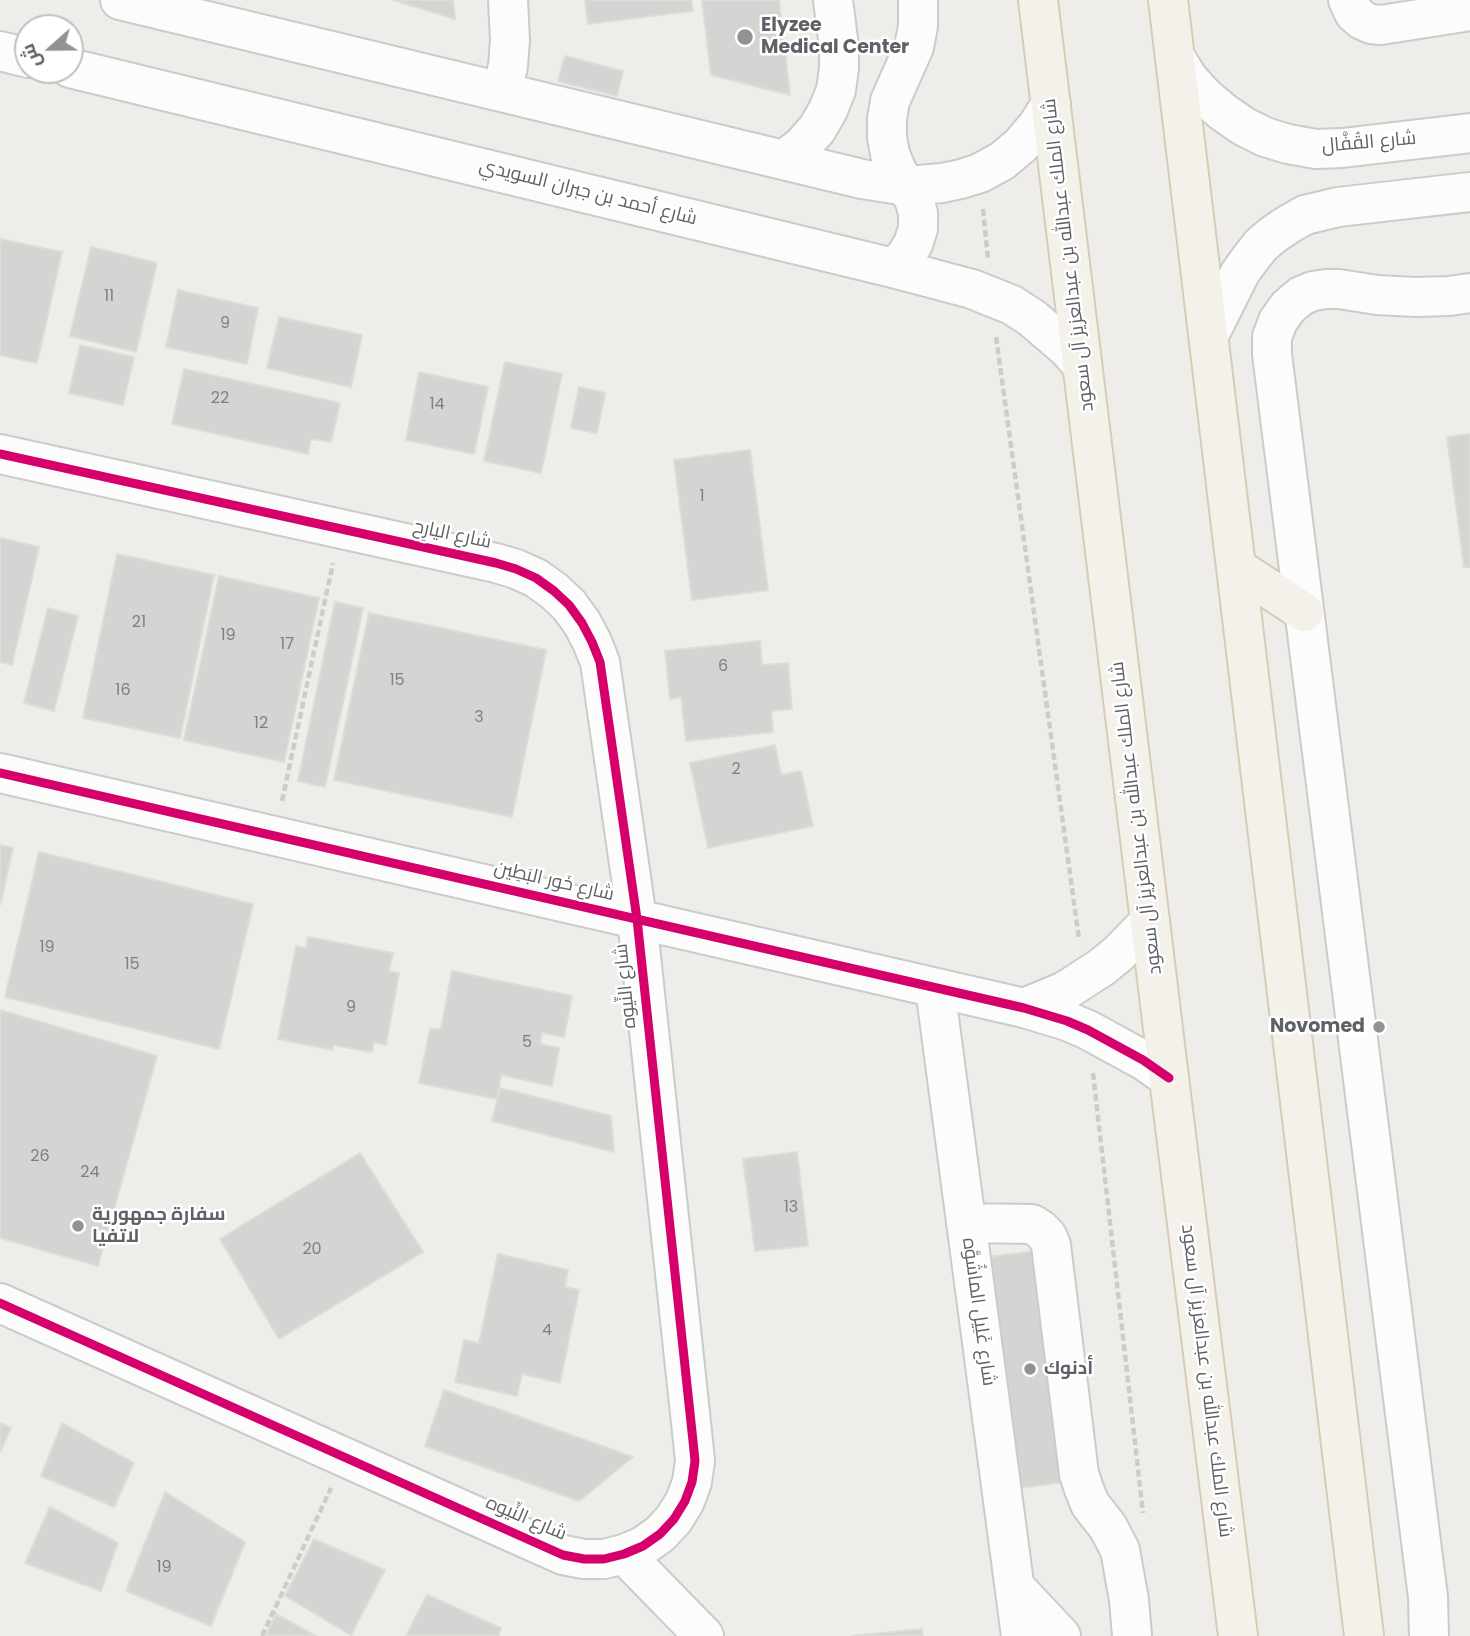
<!DOCTYPE html>
<meta charset="utf-8">
<style>
body{margin:0}
#map{position:relative;width:1470px;height:1636px;overflow:hidden;background:#eeede9;font-family:Poppins,Cairo,sans-serif}
canvas{display:block}
.north{position:absolute;left:14px;top:14px;width:70px;height:70px;box-sizing:border-box;background:#fff;border:2px solid #bfc0c2;border-radius:50%;rotate:249deg;font-size:19px;font-weight:700;line-height:28px;text-align:center;color:#5e6267}
.north::after{content:'';display:block;margin:auto;width:24px;height:32px;background:#909394;clip-path:polygon(50% 0,100% 100%,50% 72%,0 100%)}
</style>
<div id="map">
<canvas width="1470" height="1636"></canvas>
<div class="north">ش</div>
</div>
<script>
const context = document.querySelector('canvas').getContext('2d');
context.lineJoin = 'round';
function fillPath(path, color) { context.fillStyle = color; context.fill(path, 'evenodd'); }
const poly = rows => new Path2D(rows.map(r => 'M' + r).join(''));
function strokePath(path, color, width, dash) { context.strokeStyle = color; context.lineWidth = width; context.lineCap = dash ? 'butt' : 'round'; context.setLineDash(dash || []); context.stroke(path); }
function drawText(font, color, halo, rows, align = 'center') {
  context.font = font + ' Poppins,Cairo,sans-serif'; context.lineWidth = 5; context.setLineDash([]); context.textBaseline = 'middle'; context.strokeStyle = halo; context.fillStyle = color; for (const [text, x, y, turn = 0] of rows) {
    context.save(); context.translate(x, y); context.rotate((+turn || 0) * Math.PI / 180); context.textAlign = isNaN(turn) ? turn : align; if (halo) context.strokeText(text, 0, 0); context.fillText(text, 0, 0); context.restore();
  }
}
const building = poly([
 [393,0,453,0,455,19,393,0],
 [585,0,691,0,693,11,588,24,585,0],
 [702,0,779,0,790,95,711,75,702,0],
 [565,56,623,71,617,96,558,81,565,56],
 [0,239,62,252,37,363,0,355,0,239],
 [91,247,157,263,136,352,70,336,91,247],
 [178,290,258,308,247,364,166,347,178,290],
 [279,317,362,335,351,387,267,368,279,317],
 [80,345,134,357,123,405,69,393,80,345],
 [505,362,562,374,541,473,484,461,505,362],
 [184,369,340,403,331,442,311,439,308,454,172,424,184,369],
 [419,372,488,387,474,454,406,440,419,372],
 [579,387,605,393,597,433,571,428,579,387],
 [1470,434,1470,567,1464,567,1447,437,1470,434],
 [750,450,768,590,692,600,674,460,750,450],
 [0,538,39,547,12,665,0,662,0,538],
 [117,554,214,575,180,738,83,718,117,554],
 [219,576,319,598,284,762,184,740,219,576],
 [335,602,363,608,325,787,298,781,335,602],
 [48,608,78,616,54,711,24,703,48,608],
 [369,613,546,650,512,817,334,780,369,613],
 [760,641,762,665,788,663,792,709,771,711,773,732,686,741,681,697,670,699,665,651,760,641],
 [775,745,781,775,801,771,813,826,708,848,690,763,775,745],
 [0,845,13,848,0,905,0,845],
 [39,852,253,904,219,1049,5,997,39,852],
 [308,937,393,953,389,971,399,973,386,1045,374,1042,372,1052,333,1045,333,1050,278,1039,296,946,306,948,308,937],
 [452,971,572,996,564,1037,542,1033,540,1044,559,1048,552,1086,501,1075,497,1099,419,1083,430,1029,441,1029,452,971],
 [0,1010,157,1056,98,1266,0,1238,0,1010],
 [500,1088,611,1116,614,1152,492,1121,500,1088],
 [797,1152,808,1246,755,1251,743,1159,797,1152],
 [360,1153,423,1252,279,1339,220,1239,360,1153],
 [1042,1250,1074,1481,1019,1488,987,1257,1042,1250],
 [498,1254,568,1270,565,1287,579,1290,560,1383,522,1374,517,1396,455,1382,464,1340,479,1343,498,1254],
 [444,1390,633,1457,579,1501,425,1446,444,1390],
 [0,1423,11,1428,0,1452,0,1423],
 [62,1423,134,1463,114,1507,41,1476,62,1423],
 [165,1492,245,1542,211,1626,126,1591,165,1492],
 [50,1507,118,1543,101,1591,25,1563,50,1507],
 [314,1539,385,1570,351,1635,285,1596,314,1539],
 [427,1595,501,1628,498,1636,406,1636,427,1595],
 [276,1614,316,1636,266,1636,276,1614],
 [922,1629,923,1636,852,1636,922,1629]
]);
fillPath(building, '#d5d4d2');
strokePath(building, '#dedcd8', 2);
const minor = poly([
 [120,0,862,179,906,186,942,183,961,179,980,173,1002,161,1021,145,1037,126,1051,104],
 [1348,0,1354,13,1362,20,1371,24,1381,25,1470,11],
 [0,51,28,58],
 [1175,57,1188,78,1204,96,1223,112,1243,126,1265,137,1288,144,1316,149,1342,148,1470,133],
 [70,68,893,268,972,289,1012,305,1032,318,1067,348,1082,365],
 [502,92,508,66,510,40,508,0],
 [785,159,802,146,817,129,828,110,836,90,839,68,839,47,833,0],
 [893,268,905,257,913,244,918,229,918,213,914,199,897,171,890,154,887,137,887,119,890,101,914,47,918,26,918,0],
 [1209,335,1240,273,1250,259,1261,245,1274,234,1289,224,1305,215,1338,207,1470,192],
 [0,454,496,563,516,569,536,578,554,591,569,605,582,623,592,642,600,662,637,919,693,1441,695,1461,692,1482,685,1501,674,1519,660,1534,643,1546,624,1554,604,1559,584,1559,563,1555,0,1303],
 [0,773,1024,1008,1067,1021,1088,1030,1143,1060,1169,1078],
 [935,988,1021,1636],
 [1024,1008,1065,991,1102,967,1119,953,1150,921],
 [966,1223,1032,1224,1040,1229,1047,1236,1051,1245,1079,1474,1084,1489,1090,1504,1108,1527,1120,1550,1129,1600,1132,1636],
 [624,1554,704,1636],
 [1015,1587,1061,1636],
 [1429,1636,1428,1597,1272,354,1272,337,1278,321,1288,307,1301,296,1313,291,1326,289,1339,289,1377,295,1416,297,1449,296,1470,293]
]);
const major = poly([
 [1038,0,1169,1078,1238,1636],
 [1168,0,1364,1636],
 [1236,567,1304,612]
]);
strokePath(minor, '#cacbcb', 42);
strokePath(major, '#d6cdb7', 42);
strokePath(poly([
 [983,209,988,259],
 [996,337,1079,939],
 [282,801,333,563],
 [1093,1073,1143,1513],
 [262,1636,331,1488]
]), '#cacecb', 4.5, [7, 3.5]);
strokePath(minor, '#fcfcfc', 38);
strokePath(major, '#f3f1e9', 38);
strokePath(poly([
 [0,454,496,563,516,569,536,578,554,591,569,605,582,623,592,642,600,662,637,919,693,1441,695,1461,692,1482,685,1501,674,1519,660,1534,643,1546,624,1554,604,1559,584,1559,563,1555,0,1303],
 [0,773,1024,1008,1067,1021,1088,1030,1143,1060,1169,1078]
]), '#d6006c', 9);
for (const [x, y, r, color] of [
 [745,37,9,"#909394"],
 [1379,1027,7,"#909394"],
 [78,1226,7,"#909394"],
 [1030,1369,7,"#909394"]
]) { const dot = new Path2D(); dot.arc(x, y, r, 0, 2 * Math.PI); context.fillStyle = color; context.fill(dot); strokePath(dot, '#fff', 2.5); }
drawText('16px', '#7d8083', null, [
 ["11",109,297],
 ["9",225,324],
 ["22",220,399],
 ["14",437,405],
 ["1",702,497],
 ["21",139,623],
 ["19",228,636],
 ["17",287,645],
 ["6",723,667],
 ["15",397,681],
 ["16",123,691],
 ["3",479,718],
 ["12",261,724],
 ["2",736,770],
 ["19",47,948],
 ["15",132,965],
 ["9",351,1008],
 ["5",527,1043],
 ["26",40,1157],
 ["24",90,1173],
 ["13",791,1208],
 ["20",312,1250],
 ["4",547,1331],
 ["19",164,1568]
]);
drawText('bold 19px', '#5e6267', '#fff', [
 ["Elyzee",761,26],
 ["Medical Center",761,48],
 ["Novomed",1365,1027,"right"],
 ["سفارة جمهورية",92,1215],
 ["لاتفيا",92,1237],
 ["أدنوك",1044,1369]
], 'left');
drawText('19px', '#5e6267', '#fff', [
 ["شارع القُفَّال",1369,143,-5],
 ["شارع أحمد بن جبران السويدي",588,193,14],
 ["شارع الملك عبدالله بن عبدالعزيز آل سعود",1069,255,-97],
 ["شارع اليارِح",452,535,12],
 ["شارع الملك عبدالله بن عبدالعزيز آل سعود",1137,818,-97],
 ["شارع خَور البَطِين",554,882,13],
 ["شارع النِّيوه",626,986,-96],
 ["شارع غَلِيل الماشُوَّه",978,1312,82],
 ["شارع الملك عبدالله بن عبدالعزيز آل سعود",1206,1381,83],
 ["شارع النِّيوه",526,1519,23]
]);
</script>
